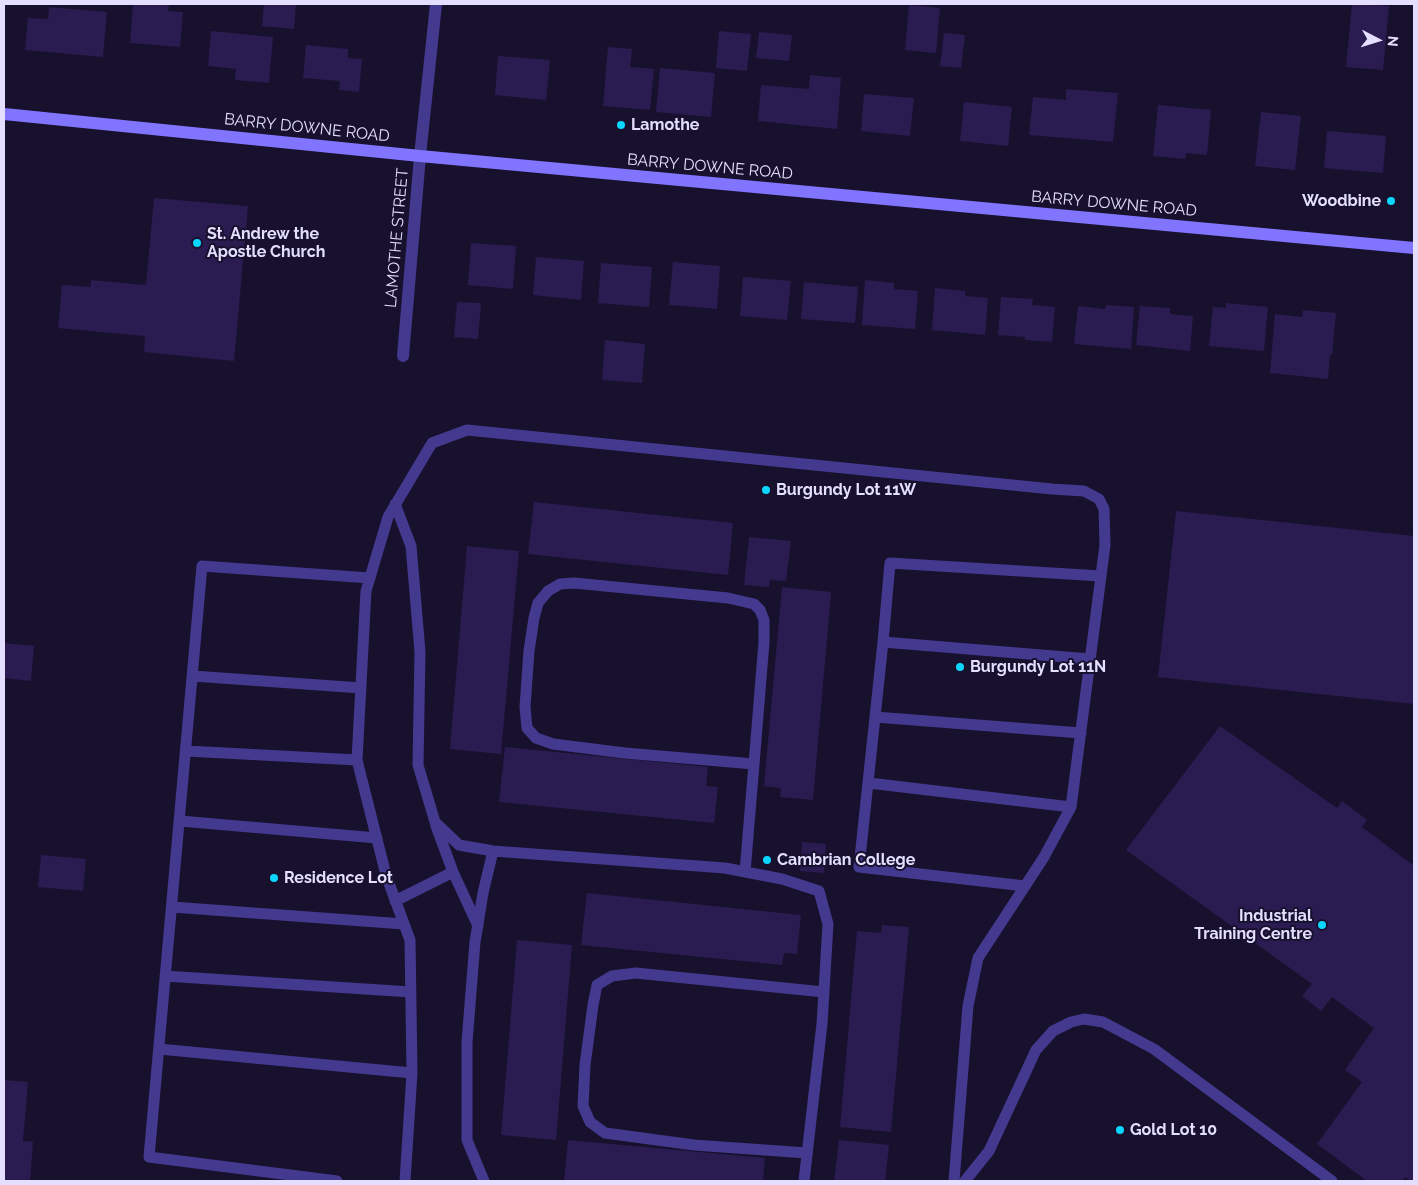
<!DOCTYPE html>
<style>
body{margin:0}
#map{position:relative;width:1418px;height:1185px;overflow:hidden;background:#18112e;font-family:Raleway,sans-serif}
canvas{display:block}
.frame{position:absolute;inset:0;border:5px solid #e4deff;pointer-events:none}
.north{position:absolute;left:1353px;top:15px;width:50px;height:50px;-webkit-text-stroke:4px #18112e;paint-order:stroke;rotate:95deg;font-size:14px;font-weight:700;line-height:20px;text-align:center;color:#e4deff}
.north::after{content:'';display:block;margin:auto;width:18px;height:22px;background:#e4deff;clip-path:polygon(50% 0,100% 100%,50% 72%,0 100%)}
</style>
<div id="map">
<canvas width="1418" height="1185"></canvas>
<div class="frame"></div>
<div class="north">N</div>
</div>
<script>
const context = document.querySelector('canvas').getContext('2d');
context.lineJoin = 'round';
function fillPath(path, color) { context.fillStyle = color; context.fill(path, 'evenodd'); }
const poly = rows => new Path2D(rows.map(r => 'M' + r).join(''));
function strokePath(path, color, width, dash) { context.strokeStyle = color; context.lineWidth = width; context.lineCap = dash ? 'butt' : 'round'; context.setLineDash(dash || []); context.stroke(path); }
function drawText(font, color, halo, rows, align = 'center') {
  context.font = font + ' Raleway,sans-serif'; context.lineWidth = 4; context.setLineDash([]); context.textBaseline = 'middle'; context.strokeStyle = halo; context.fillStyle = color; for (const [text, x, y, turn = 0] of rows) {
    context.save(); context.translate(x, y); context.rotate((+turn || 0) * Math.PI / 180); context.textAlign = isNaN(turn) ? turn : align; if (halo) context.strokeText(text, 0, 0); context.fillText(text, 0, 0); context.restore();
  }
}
fillPath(poly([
 [133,4,169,4,168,11,183,12,180,47,130,43],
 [264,4,296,4,294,29,262,26],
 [1352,4,1389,6,1383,70,1346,67],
 [909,5,940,8,936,53,905,50],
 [49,7,107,12,103,57,25,50,28,18,48,19],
 [211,31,273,37,269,83,235,80,236,69,208,66],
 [719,31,751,34,747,71,716,68],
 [759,32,792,35,789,61,756,58],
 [944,33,965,35,961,68,940,66],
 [306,45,348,49,348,58,362,59,359,92,339,90,340,81,303,78],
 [608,47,632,49,630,67,654,69,650,110,603,106],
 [498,56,550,60,546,100,495,95],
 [660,68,715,73,711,117,656,112],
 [810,75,841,78,837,129,758,121,761,85,809,89],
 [1066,89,1118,93,1113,142,1029,135,1033,97,1066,100],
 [864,94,914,98,910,136,861,131],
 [964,102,1012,107,1008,146,960,141],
 [1158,105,1211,110,1207,155,1186,153,1185,159,1153,156],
 [1261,112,1301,116,1295,170,1255,166],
 [1327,131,1386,136,1383,173,1324,168],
 [154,198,248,206,234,361,144,352,145,336,58,328,62,285,91,287,91,280,146,285],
 [471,243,516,246,513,289,468,285],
 [536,257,584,261,581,300,533,295],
 [673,262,720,266,717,309,669,305],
 [601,263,652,267,649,307,598,303],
 [743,277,791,281,787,320,740,316],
 [865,280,894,283,894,289,918,291,915,329,862,325],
 [804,282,858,287,855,323,801,319],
 [935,288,965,291,965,296,988,298,985,335,932,330],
 [1001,297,1033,299,1032,305,1055,307,1052,342,1025,340,1025,337,998,335],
 [457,302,481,303,478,339,454,337],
 [1226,303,1268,307,1264,351,1209,346,1213,307,1226,308],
 [1106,305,1134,307,1131,349,1074,344,1078,306,1105,309],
 [1140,306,1170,308,1170,314,1193,316,1190,351,1136,345],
 [1303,310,1336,313,1332,355,1330,354,1328,379,1270,373,1275,314,1302,317],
 [605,340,645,344,642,383,602,380],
 [534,502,733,523,728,575,528,554],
 [1176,511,1414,536,1414,704,1158,677],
 [749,537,791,541,786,581,770,580,769,587,744,585],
 [467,546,519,551,501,754,450,749],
 [782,587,831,592,813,800,780,797,781,788,764,786],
 [4,643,34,646,31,681,4,678],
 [1220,726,1337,808,1342,801,1367,820,1362,827,1414,866,1414,1181,1411,1181,1405,1177,1402,1181,1367,1181,1317,1144,1362,1082,1345,1070,1374,1028,1332,997,1321,1011,1302,996,1312,984,1126,850],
 [505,747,708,767,706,786,718,787,714,823,499,802],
 [802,842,826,844,824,873,800,871],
 [41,855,86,859,83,891,38,887],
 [587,893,801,915,797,954,784,953,782,965,581,945],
 [882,925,909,927,891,1132,840,1127,857,931,881,933],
 [517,940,572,945,556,1140,501,1135],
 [4,1080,28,1082,23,1141,33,1142,30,1181,4,1181],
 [568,1140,765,1158,763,1181,564,1181],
 [839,1140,889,1145,885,1181,834,1181]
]), '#2a1c50');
strokePath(poly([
 [395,504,411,546,420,652,418,765,435,822,459,845,493,851,725,868,782,879,819,891,828,924,822,1024,804,1181],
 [883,642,1090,659],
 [193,676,361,688],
 [875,717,1081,733],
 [186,751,357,760],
 [869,783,1071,807],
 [180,821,377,838],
 [436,826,453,872,478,926],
 [745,872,754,764,764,642,764,620,760,610,754,604,728,598,574,583,560,584,548,591,538,603,534,618,529,651,525,707,527,728,536,738,553,744,625,753,754,764],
 [1025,886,859,867,883,642,890,563,1101,576],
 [395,901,453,872],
 [172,907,404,924],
 [165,976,411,992],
 [159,1049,412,1073],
 [807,1153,694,1145,605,1133,590,1122,583,1106,585,1065,593,1005,597,985,612,976,636,973,824,992],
 [337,1181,149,1157,202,566,370,578],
 [405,1181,412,1073,410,940,386,875,357,760,366,591,388,517,432,443,467,430,1052,489,1084,491,1099,499,1104,509,1105,545,1071,807,1044,857,978,958,968,1006,954,1181],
 [484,1181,467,1140,467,1042,475,942,483,893,493,851],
 [965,1181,989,1151,1036,1050,1053,1031,1071,1022,1084,1019,1103,1022,1154,1049,1332,1181]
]), '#433a8f', 11);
strokePath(poly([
 [403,356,420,156,436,4]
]), '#433a8f', 12);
strokePath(poly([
 [4,114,420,156,1414,248]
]), '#8175ff', 12);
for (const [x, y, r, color] of [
 [621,125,5,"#0ad7ff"],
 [1391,201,5,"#0ad7ff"],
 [197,243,5,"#0ad7ff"],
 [766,490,5,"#0ad7ff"],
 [960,667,5,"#0ad7ff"],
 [767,860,5,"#0ad7ff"],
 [274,878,5,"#0ad7ff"],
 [1322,925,5,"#0ad7ff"],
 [1120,1130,5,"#0ad7ff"]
]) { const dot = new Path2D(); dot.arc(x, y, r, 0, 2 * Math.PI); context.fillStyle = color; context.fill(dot); strokePath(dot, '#18112e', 2); }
drawText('bold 16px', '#e4deff', '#18112e', [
 ["Lamothe",631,125],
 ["Woodbine",1381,201,"right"],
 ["St. Andrew the",207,234],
 ["Apostle Church",207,252],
 ["Burgundy Lot 11W",776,490],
 ["Burgundy Lot 11N",970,667],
 ["Cambrian College",777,860],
 ["Residence Lot",284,878],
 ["Industrial",1312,916,"right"],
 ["Training Centre",1312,934,"right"],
 ["Gold Lot 10",1130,1130]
], 'left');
drawText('16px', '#e4deff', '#18112e', [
 ["BARRY DOWNE ROAD",307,128,6],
 ["BARRY DOWNE ROAD",710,167,5],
 ["BARRY DOWNE ROAD",1114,204,5],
 ["LAMOTHE STREET",397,238,-85]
]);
</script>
